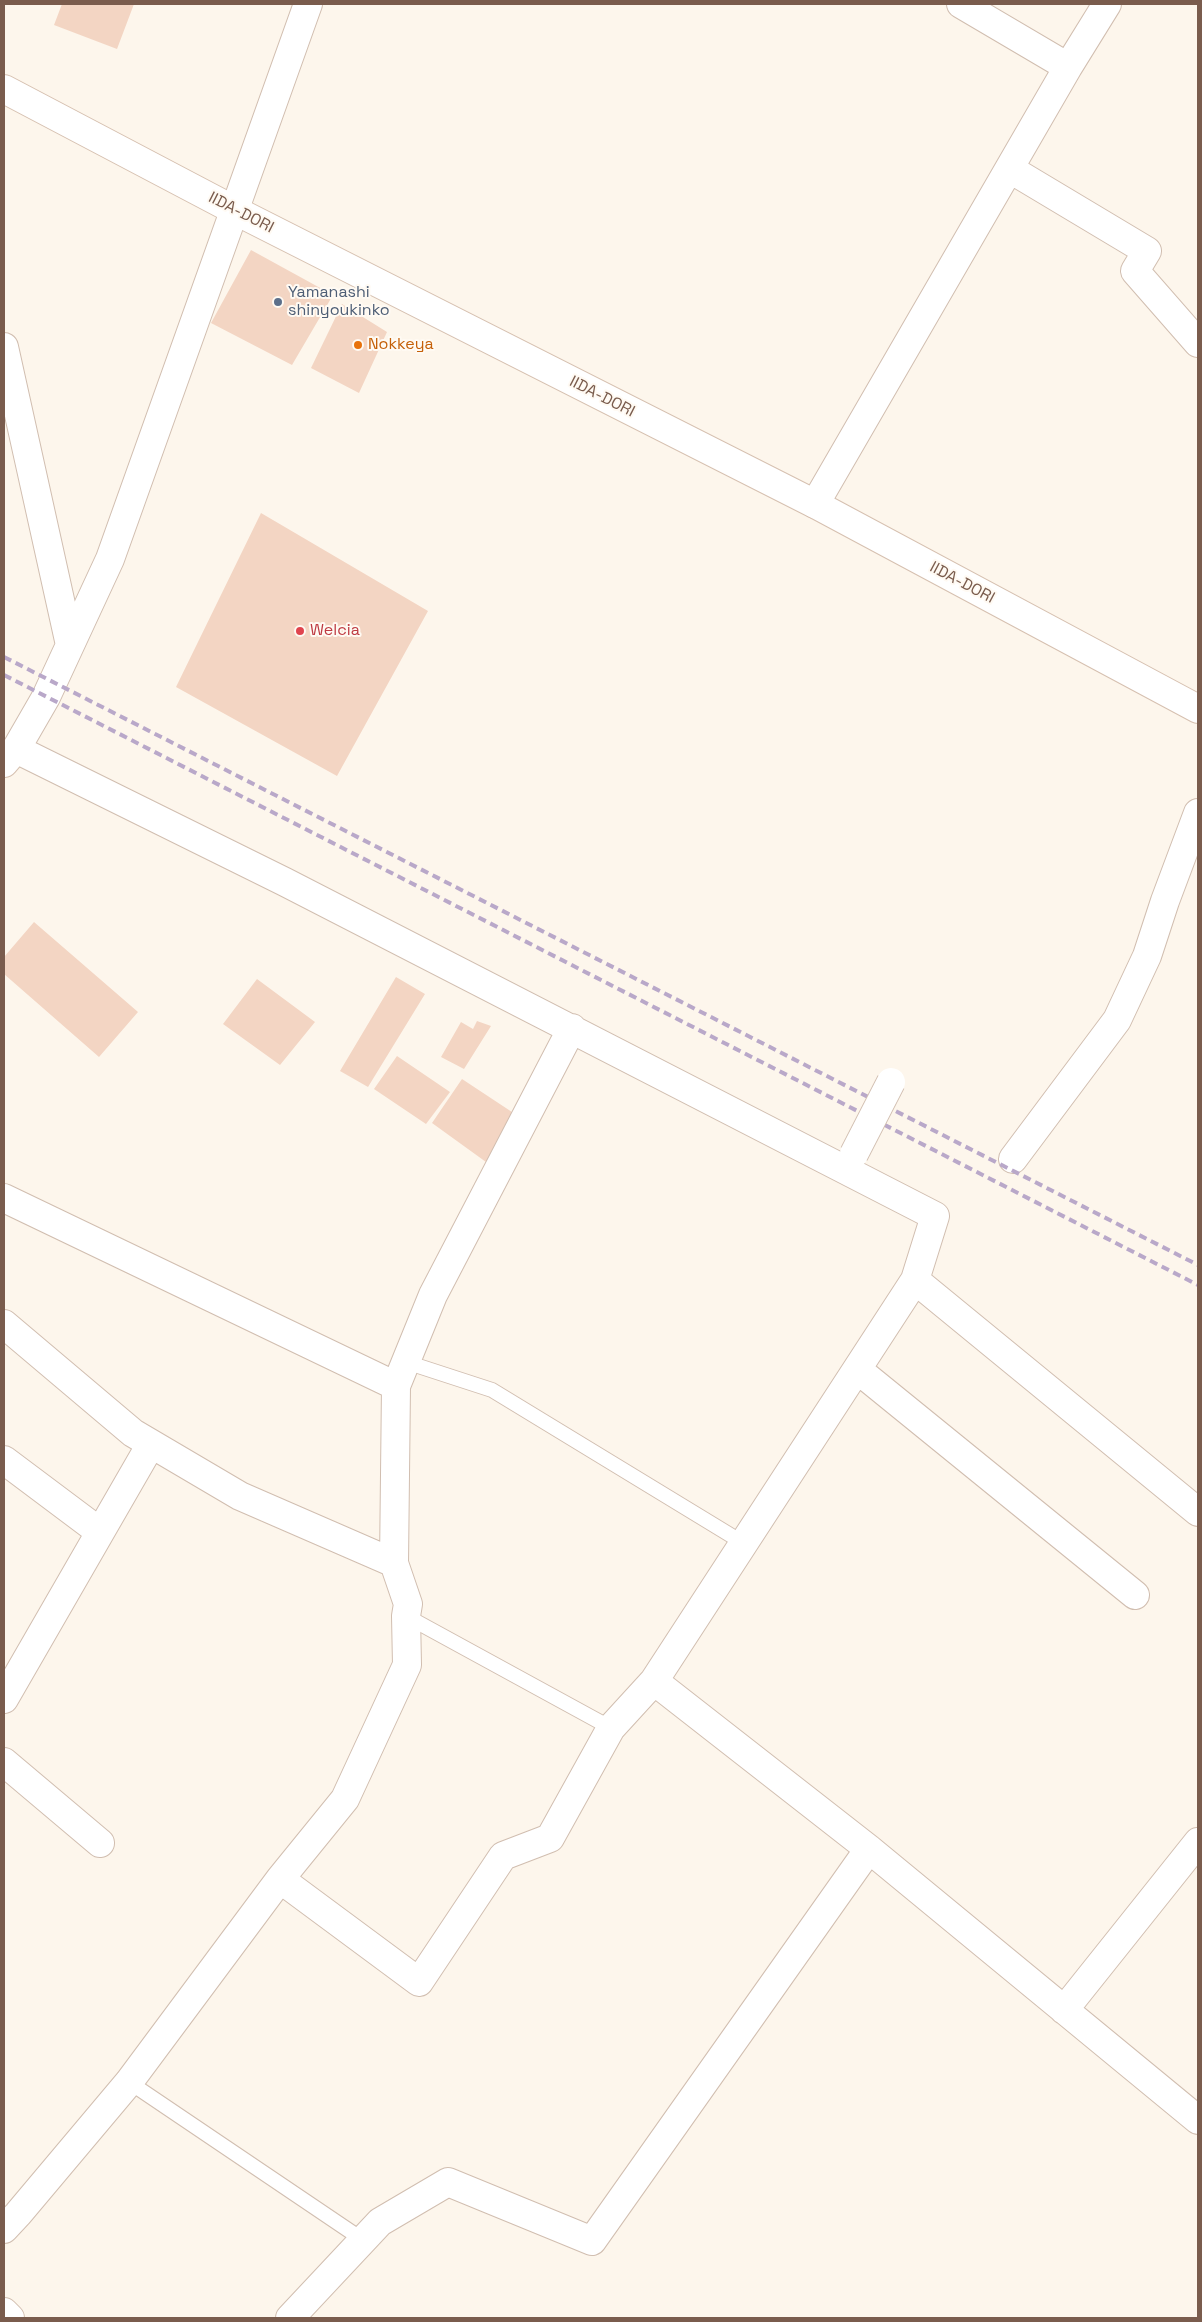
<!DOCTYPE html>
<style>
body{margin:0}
#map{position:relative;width:1202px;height:2322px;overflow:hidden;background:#fdf6ec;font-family:"Space Grotesk",sans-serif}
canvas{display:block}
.frame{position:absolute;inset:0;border:5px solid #7a5c4d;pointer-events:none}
</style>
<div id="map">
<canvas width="1202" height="2322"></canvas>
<div class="frame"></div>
</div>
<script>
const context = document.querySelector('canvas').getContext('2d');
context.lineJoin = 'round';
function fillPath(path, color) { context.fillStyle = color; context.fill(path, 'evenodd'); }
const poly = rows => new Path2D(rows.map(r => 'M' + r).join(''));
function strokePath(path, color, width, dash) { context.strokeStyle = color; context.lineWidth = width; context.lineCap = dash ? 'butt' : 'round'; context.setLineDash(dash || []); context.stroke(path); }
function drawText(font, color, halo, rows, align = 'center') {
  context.font = font + ' "Space Grotesk",sans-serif'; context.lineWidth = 4; context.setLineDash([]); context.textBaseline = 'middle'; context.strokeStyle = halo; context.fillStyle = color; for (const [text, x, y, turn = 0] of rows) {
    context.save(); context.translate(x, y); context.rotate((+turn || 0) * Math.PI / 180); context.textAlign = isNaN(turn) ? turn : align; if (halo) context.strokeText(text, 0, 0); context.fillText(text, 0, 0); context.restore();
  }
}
fillPath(poly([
 [62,4,134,4,117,49,54,25],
 [251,250,333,295,292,365,211,323],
 [342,304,387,332,359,393,311,368],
 [261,513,428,611,337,776,176,687],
 [34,922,138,1012,99,1057,4,974,4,957],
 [396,977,425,994,368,1087,340,1071],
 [257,979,315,1022,280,1065,223,1024],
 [477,1021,491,1026,464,1069,441,1057,461,1022,473,1029],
 [397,1056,450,1092,426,1124,374,1089],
 [462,1079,518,1116,486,1162,432,1123]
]), '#f3d5c3');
const lane = poly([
 [406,1362,492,1390,745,1544],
 [406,1616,611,1728],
 [129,2082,363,2240]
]);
const street = poly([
 [308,4,110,559,46,697,16,749,285,882,935,1216,915,1280,654,1681,869,1849,1198,2120],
 [961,4,1068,67],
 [1010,169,1147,251,1135,271,1198,343],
 [4,347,70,645],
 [815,504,1068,67,1107,4],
 [1013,1159,1117,1020,1147,956,1165,901,1198,813],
 [4,1198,396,1386],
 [915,1280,1198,1512],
 [4,1324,133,1433,240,1496,394,1563],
 [858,1370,1135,1595],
 [4,1460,100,1532],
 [4,1699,151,1444],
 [4,1762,100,1843],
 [280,1879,419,1982,503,1856,550,1838,611,1728,654,1681],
 [1064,2010,1198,1842],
 [4,2229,18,2214,129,2082,280,1879,345,1799,407,1665,406,1616,408,1604,394,1563,396,1386,433,1295,572,1028],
 [4,2312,10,2318],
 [290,2318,380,2222,448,2182,592,2241,869,1849]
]);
const secondary = poly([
 [4,89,234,210,815,504,1198,709],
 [4,763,16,749]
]);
strokePath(lane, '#d1beb0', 16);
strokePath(street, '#d1beb0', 30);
strokePath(secondary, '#d6c0b0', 30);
strokePath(lane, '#fff', 14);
strokePath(street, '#fff', 28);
strokePath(secondary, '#fff', 28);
strokePath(poly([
 [4,657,1198,1265],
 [4,675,1198,1285]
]), '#b9a8c9', 4, [8, 5]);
const streetBridge = poly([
 [854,1154,891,1082]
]);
strokePath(streetBridge, '#d1beb0', 30, []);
strokePath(streetBridge, '#fff', 28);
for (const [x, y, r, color] of [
 [278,302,5,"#5c6f8a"],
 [358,345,5,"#e8710a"],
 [300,631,5,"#e0444e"]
]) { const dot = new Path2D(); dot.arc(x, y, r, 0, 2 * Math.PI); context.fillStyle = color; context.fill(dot); strokePath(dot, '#fffaf3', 2); }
drawText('16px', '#7a5c4d', '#fffaf3', [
 ["IIDA-DORI",241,213,27],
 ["IIDA-DORI",602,397,27],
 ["IIDA-DORI",962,583,28]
]);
drawText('16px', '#4e5e75', '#fffaf3', [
 ["Yamanashi",288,293],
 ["shinyoukinko",288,311]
], 'left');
drawText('16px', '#c56008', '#fffaf3', [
 ["Nokkeya",368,345]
], 'left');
drawText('16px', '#be3a42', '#fffaf3', [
 ["Welcia",310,631]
], 'left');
</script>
